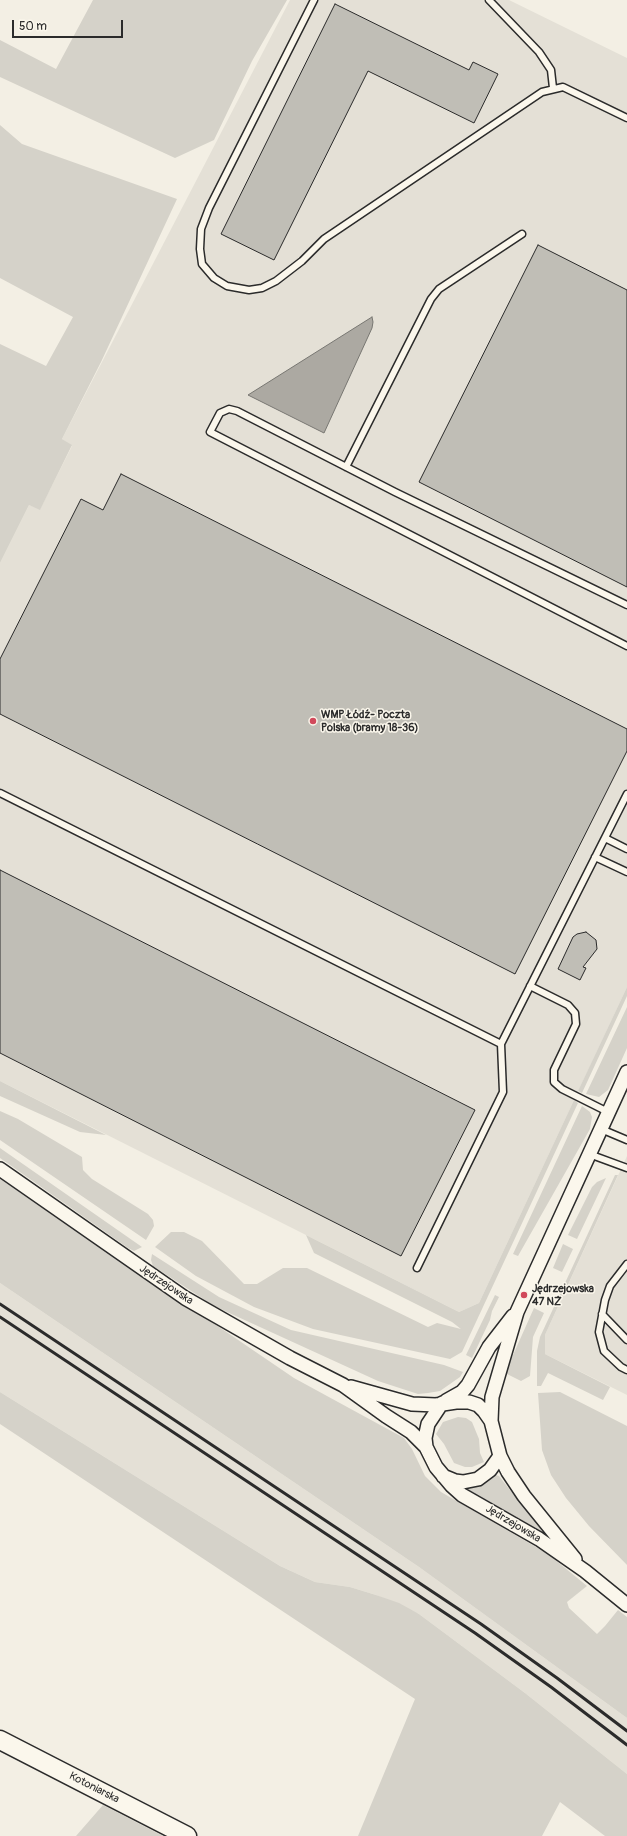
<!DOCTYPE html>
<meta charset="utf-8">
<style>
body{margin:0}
#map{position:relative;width:627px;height:1836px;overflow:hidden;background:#f3efe4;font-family:Pangolin,sans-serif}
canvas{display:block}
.scale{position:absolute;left:12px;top:20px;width:111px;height:18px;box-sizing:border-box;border:2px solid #2b2b2b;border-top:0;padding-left:5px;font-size:12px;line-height:14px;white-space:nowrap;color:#2b2b2b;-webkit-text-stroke:3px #fbf7ec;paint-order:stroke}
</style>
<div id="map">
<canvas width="627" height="1836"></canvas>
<div class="scale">50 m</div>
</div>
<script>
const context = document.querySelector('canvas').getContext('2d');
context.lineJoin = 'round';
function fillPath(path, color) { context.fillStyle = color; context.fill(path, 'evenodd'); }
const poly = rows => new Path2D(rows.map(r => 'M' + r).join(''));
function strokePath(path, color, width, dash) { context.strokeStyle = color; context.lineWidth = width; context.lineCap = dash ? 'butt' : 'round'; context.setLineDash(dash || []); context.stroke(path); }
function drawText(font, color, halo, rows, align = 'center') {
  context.font = font + ' Pangolin,sans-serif'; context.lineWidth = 3; context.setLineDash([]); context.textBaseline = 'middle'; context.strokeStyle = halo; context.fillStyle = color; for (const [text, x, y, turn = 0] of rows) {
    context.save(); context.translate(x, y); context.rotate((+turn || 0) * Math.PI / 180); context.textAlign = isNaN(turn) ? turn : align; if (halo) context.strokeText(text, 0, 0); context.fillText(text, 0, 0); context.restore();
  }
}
fillPath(poly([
 [290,0,509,0,627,58,627,987,479,1303,459,1312,0,1081,0,563,29,505,40,509,72,446,62,439],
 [627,1156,627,1395,545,1354,545,1335],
 [0,1283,419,1567,627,1718,627,1774,525,1693,419,1614,376,1595,350,1587,315,1582,280,1566,0,1392]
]), '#e4e0d6');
fillPath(poly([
 [93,0,287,0,252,61,214,140,175,158,0,77,0,40,56,69],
 [0,125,22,144,177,199,101,362,62,439,72,445,40,510,29,505,0,563,0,344,46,366,73,317,0,278],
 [627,987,627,996,582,1093,578,1091],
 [627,1007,627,1048,608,1090,599,1097,586,1094],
 [0,1081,106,1135,80,1132,0,1096],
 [574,1100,578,1103,462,1352,450,1359,313,1329,254,1307,196,1276,155,1247,171,1232,184,1232,202,1241,244,1284,257,1284,283,1268,307,1268,428,1327,437,1323,461,1329,452,1322,314,1253,306,1235,459,1312,479,1303],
 [582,1106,590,1112,592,1117,590,1129,518,1256,513,1254],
 [0,1111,18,1119,82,1157,83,1170,92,1179,148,1214,153,1220,154,1226,146,1240,0,1140],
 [0,1148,142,1247,134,1251,128,1248,0,1158],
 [615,1175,618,1175,545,1335,545,1354,610,1387,603,1400,548,1373,541,1386,537,1386,537,1351,540,1337],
 [0,1178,294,1378,404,1438,412,1449,425,1476,441,1492,548,1554,587,1586,567,1602,569,1608,597,1634,605,1626,618,1610,627,1617,627,1718,419,1567,0,1283],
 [606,1178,577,1239,568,1235,592,1187,597,1182],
 [563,1244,573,1249,562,1272,553,1268],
 [152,1254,219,1297,291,1330,444,1365,463,1372,460,1377,440,1391,428,1393,418,1394,378,1381,214,1306,153,1266,151,1260],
 [495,1295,499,1297,492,1311,490,1320,472,1358,466,1355],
 [534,1308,544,1313,533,1337,530,1376,521,1381,505,1373],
 [0,1392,280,1566,315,1582,350,1587,376,1595,399,1603,419,1614,525,1693,627,1774,627,1836,605,1836,560,1802,542,1836,358,1836,415,1699,0,1424],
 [560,1392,627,1426,627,1565,589,1526,566,1498,551,1475,542,1450,538,1393],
 [458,1417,466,1418,472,1422,479,1439,480,1453,484,1462,472,1467,465,1467,454,1463,444,1444,436,1434,443,1422],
 [496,1475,499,1476,543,1532,539,1534,464,1487,487,1482],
 [103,1805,163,1836,76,1836]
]), '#d5d2c9');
const water = poly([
 [372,317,373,322,372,328,324,433,248,395,372,317]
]);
fillPath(water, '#aca9a2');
strokePath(water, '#787772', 1);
const building = poly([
 [335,4,469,70,473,62,498,74,474,123,368,71,274,260,221,234,335,4],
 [538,245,627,290,627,587,419,482,538,245],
 [121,474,627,729,627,751,515,974,0,714,0,659,81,499,103,510,121,474],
 [0,870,475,1110,401,1256,0,1053,0,870],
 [586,932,596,940,597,949,583,967,586,968,580,980,558,969,573,937,577,934,586,932]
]);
fillPath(building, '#c0beb6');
strokePath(building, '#2b2b2b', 1);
const lane = poly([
 [314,0,209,208,201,229,200,249,202,264,214,278,227,286,249,290,262,288,276,281,302,261,324,239,542,92,563,87,627,118],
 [489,0,539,52,551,70,553,88],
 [346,467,431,299,439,289,522,234],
 [627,605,395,492,237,411,229,409,220,413,210,432,627,646],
 [0,793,501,1044,627,794],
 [605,838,627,849],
 [595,857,627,872],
 [530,986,568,1005,575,1013,576,1024,554,1070,554,1082,562,1089,608,1112],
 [601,1129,627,1140],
 [589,1154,627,1168],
 [627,1264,610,1286,605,1300,599,1332,604,1351,621,1367,627,1370],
 [417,1268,503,1092,501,1044],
 [602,1314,627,1340]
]);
const street = poly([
 [0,1169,185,1298,290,1358,343,1385,386,1416,411,1432,426,1447,436,1467,452,1486,462,1495,539,1539,585,1571,627,1605],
 [351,1387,412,1404,436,1405,456,1402,469,1402,478,1405,484,1411,491,1421,500,1456,508,1472,524,1496,575,1559],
 [446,1401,462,1392,468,1385,489,1347,513,1316],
 [491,1421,492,1397,517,1312,627,1072],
 [426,1447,425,1438,428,1424,442,1403],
 [443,1476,455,1481,463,1482,478,1479,490,1470,500,1456]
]);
const secondary = poly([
 [0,1740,187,1836]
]);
strokePath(lane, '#2b2b2b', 9);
strokePath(street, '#2b2b2b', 16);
strokePath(secondary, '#2b2b2b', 21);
strokePath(lane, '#fbf7ec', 6);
strokePath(street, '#fbf7ec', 13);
strokePath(secondary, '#fbf7ec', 18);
strokePath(poly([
 [0,1304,481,1624,557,1678,627,1731],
 [0,1317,475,1633,551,1687,627,1745]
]), '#2b2b2b', 3);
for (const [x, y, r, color] of [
 [313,721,4,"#d1495b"],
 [524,1295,4,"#d1495b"]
]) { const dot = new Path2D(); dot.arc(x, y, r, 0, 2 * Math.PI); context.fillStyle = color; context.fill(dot); strokePath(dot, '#fbf7ec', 1.5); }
drawText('bold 11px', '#2b2b2b', '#fbf7ec', [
 ["WMP Łódź- Poczta",321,715],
 ["Polska (bramy 18-36)",321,728],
 ["Jędrzejowska",532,1289],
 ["47 NŻ",532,1302]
], 'left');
drawText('11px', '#2b2b2b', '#fbf7ec', [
 ["Jędrzejowska",166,1285,34],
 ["Jędrzejowska",513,1524,31],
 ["Kotoniarska",94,1788,27]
]);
</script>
